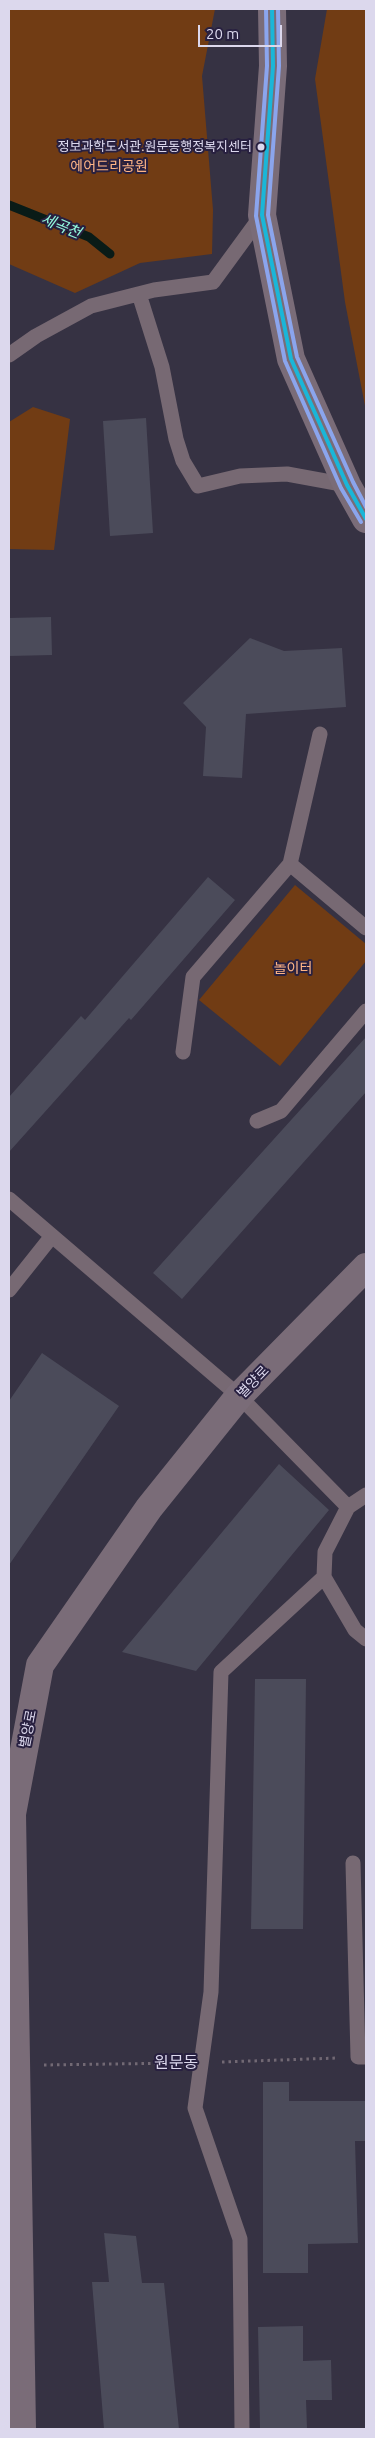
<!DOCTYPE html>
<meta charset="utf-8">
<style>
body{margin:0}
#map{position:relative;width:375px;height:2438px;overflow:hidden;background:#363243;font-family:Ubuntu,sans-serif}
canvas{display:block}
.frame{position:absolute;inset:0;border:10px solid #dcd8ed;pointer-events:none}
.scale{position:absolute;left:198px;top:25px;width:84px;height:22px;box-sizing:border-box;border:2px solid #dcd8ed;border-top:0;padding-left:6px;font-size:15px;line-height:18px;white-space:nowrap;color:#dcd8ed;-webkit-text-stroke:4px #282040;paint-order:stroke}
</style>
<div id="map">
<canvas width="375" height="2438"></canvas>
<div class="frame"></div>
<div class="scale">20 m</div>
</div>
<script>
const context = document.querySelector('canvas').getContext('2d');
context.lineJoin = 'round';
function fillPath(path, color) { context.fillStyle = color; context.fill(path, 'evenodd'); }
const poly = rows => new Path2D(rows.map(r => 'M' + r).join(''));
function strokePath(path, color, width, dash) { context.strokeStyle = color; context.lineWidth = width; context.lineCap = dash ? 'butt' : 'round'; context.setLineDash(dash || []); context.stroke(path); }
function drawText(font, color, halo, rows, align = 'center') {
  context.font = font + ' Ubuntu,"Noto Sans KR",sans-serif'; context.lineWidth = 4; context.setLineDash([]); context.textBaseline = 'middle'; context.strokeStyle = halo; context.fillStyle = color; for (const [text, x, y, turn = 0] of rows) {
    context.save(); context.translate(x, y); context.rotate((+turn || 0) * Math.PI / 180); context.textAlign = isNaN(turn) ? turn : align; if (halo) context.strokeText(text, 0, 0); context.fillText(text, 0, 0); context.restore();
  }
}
fillPath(poly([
 [9,9,215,9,202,76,213,210,212,254,140,263,75,293,9,264],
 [327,9,366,9,366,411,345,302,315,79],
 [33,407,70,419,54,550,9,549,9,422],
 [295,885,366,944,366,961,280,1066,199,1000]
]), '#713c14');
strokePath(poly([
 [9,205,89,237,110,254]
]), '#091b17', 9);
fillPath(poly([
 [146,418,153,533,110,536,103,421],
 [51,617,52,655,9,656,9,618],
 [250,638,284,651,342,648,346,707,246,714,242,778,203,776,206,727,183,703],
 [208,877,235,900,131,1020,129,1018,9,1152,9,1097,81,1016,85,1020],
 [366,1037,366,1092,182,1299,153,1273],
 [42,1353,119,1406,9,1565,9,1401],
 [279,1464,329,1510,196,1671,122,1652],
 [255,1679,306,1679,303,1929,251,1929],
 [263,2082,289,2082,289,2101,366,2101,366,2141,355,2141,358,2243,308,2244,308,2273,263,2273],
 [104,2233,136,2236,142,2283,164,2283,179,2429,104,2429,92,2282,109,2282],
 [303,2326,303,2361,331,2360,332,2400,306,2400,307,2429,260,2429,258,2327]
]), '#4b4b5a');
strokePath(poly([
 [222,2062,338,2058],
 [44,2065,180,2063]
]), '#726974', 3, [2.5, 4]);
strokePath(poly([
 [139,294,162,367,176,439,183,461,198,486,240,476,287,474,347,485],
 [9,355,36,336,91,306,154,290,213,282,262,215],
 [320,734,290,864,366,928],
 [183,1052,193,977,290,864],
 [257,1121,281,1111,366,1011],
 [9,1199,239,1396,348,1507],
 [9,1290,52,1236],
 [366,1495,348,1507,325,1552,324,1577,355,1630,366,1639],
 [353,1863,358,2057,366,2057],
 [242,2429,240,2239,195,2108,211,1992,221,1672,324,1577]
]), '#776973', 15);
strokePath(poly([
 [272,9,273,66,262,215,291,359,347,485,366,519],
 [22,2429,12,1814,40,1665,149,1508,239,1396,366,1267]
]), '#7a6c78', 28);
strokePath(poly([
 [272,9,273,66,262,215,291,359,347,485,366,519]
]), '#1ab6d8', 4);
strokePath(poly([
 [266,9,267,66,256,216,285,361,341,488,361,522]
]), '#8ba5ed', 4);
strokePath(poly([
 [278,9,279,66,268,215,297,357,353,482,366,507]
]), '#8ba5ed', 4);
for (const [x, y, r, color] of [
 [261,147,4.5,"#dcd8ed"]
]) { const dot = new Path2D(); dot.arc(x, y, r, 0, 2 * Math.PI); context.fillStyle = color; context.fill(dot); strokePath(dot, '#282040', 2); }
drawText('13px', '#dcd8ed', '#282040', [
 ["정보과학도서관.원문동행정복지센터",252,147]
], 'right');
drawText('14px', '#feb485', '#282040', [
 ["에어드리공원",109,166],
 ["놀이터",293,968]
]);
drawText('14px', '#dcd8ed', '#282040', [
 ["별양로",253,1382,-46],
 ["별양로",28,1729,-79]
]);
drawText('italic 15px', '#93fadd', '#282040', [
 ["세곡천",61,226,22]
]);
drawText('16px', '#dcd8ed', '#282040', [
 ["원문동",176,2063]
]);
</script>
